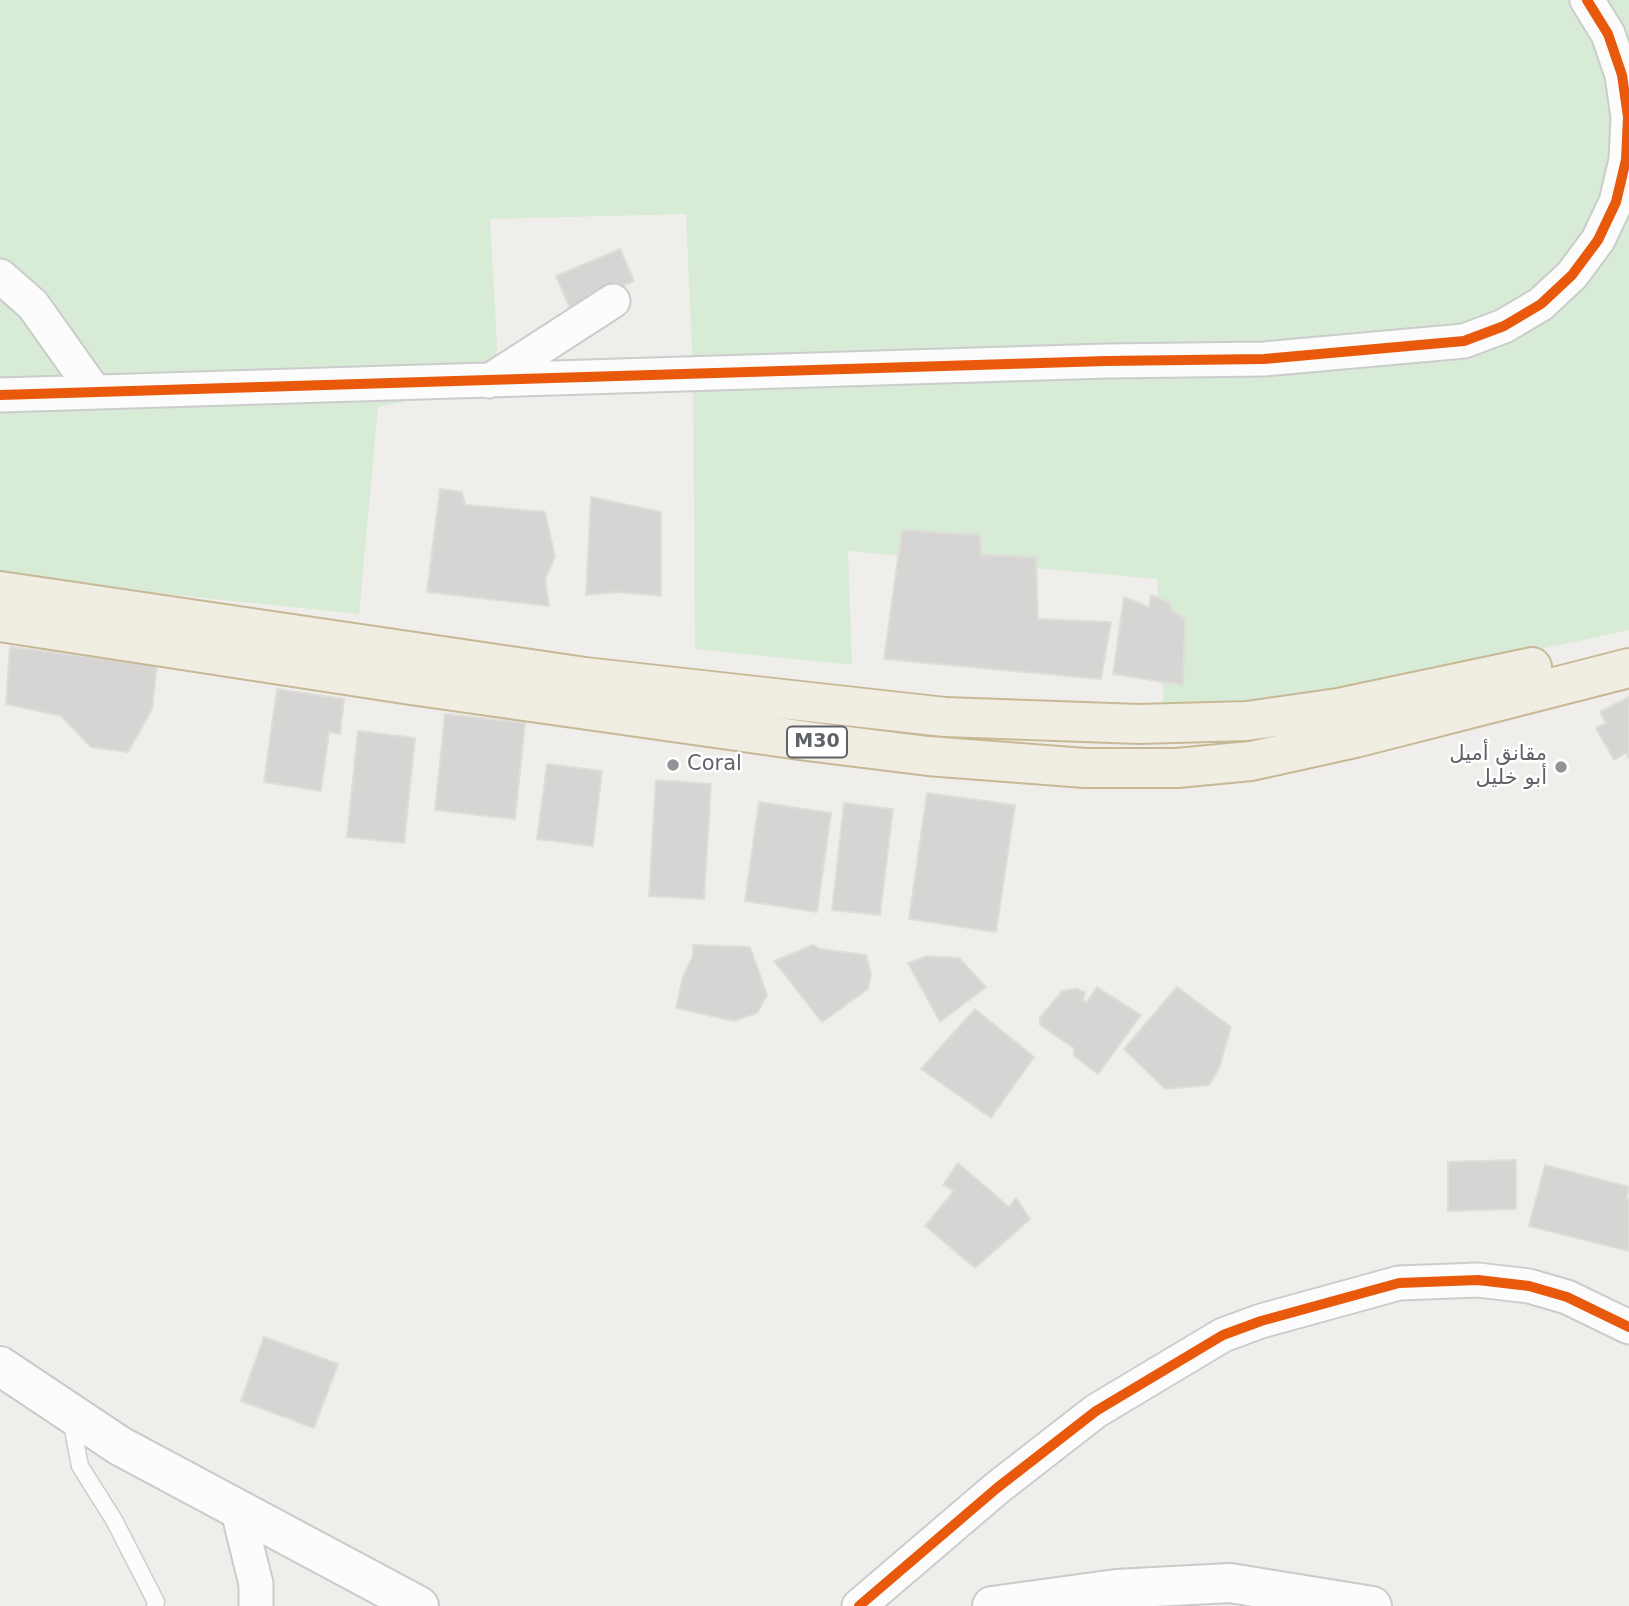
<!DOCTYPE html>
<meta charset="utf-8">
<style>
body{margin:0}
canvas{display:block;background:#efeeea}
</style>
<canvas width="1629" height="1606"></canvas>
<script>
const context = document.querySelector('canvas').getContext('2d');
context.lineJoin = 'round';
function fillPath(path, color) { context.fillStyle = color; context.fill(path, 'evenodd'); }
const poly = rows => new Path2D(rows.map(r => 'M' + r).join(''));
function strokePath(path, color, width, dash) { context.strokeStyle = color; context.lineWidth = width; context.lineCap = dash ? 'butt' : 'round'; context.setLineDash(dash || []); context.stroke(path); }
function drawText(font, color, halo, rows, align = 'center') {
  context.font = font + ' "DejaVu Sans",Vazirmatn,sans-serif'; context.lineWidth = 5; context.setLineDash([]); context.textBaseline = 'middle'; context.strokeStyle = halo; context.fillStyle = color; for (const [text, x, y, turn = 0] of rows) {
    context.save(); context.translate(x, y); context.rotate((+turn || 0) * Math.PI / 180); context.textAlign = isNaN(turn) ? turn : align; if (halo) context.strokeText(text, 0, 0); context.fillText(text, 0, 0); context.restore();
  }
}
fillPath(poly([
 [0,0,1629,0,1629,630,1165,730,1157,579,848,551,852,665,695,649,693,372,686,214,490,219,499,382,378,407,359,614,0,577]
]), '#d8ebd6');
const building = poly([
 [620,249,634,281,570,308,556,276,620,249],
 [440,489,462,492,465,505,545,512,555,557,545,579,549,606,427,592,440,489],
 [591,497,661,512,661,596,616,592,586,595,591,497],
 [902,530,980,535,981,555,1036,557,1038,619,1111,622,1101,679,884,659,902,530],
 [1151,595,1170,603,1171,609,1185,619,1183,685,1113,674,1124,597,1149,607,1151,595],
 [10,647,157,665,152,709,128,752,91,747,61,716,6,704,10,647],
 [277,689,344,699,340,734,329,732,321,791,264,782,277,689],
 [1629,697,1629,758,1626,753,1614,760,1596,728,1606,723,1600,712,1629,697],
 [445,714,525,723,515,819,435,810,445,714],
 [358,731,415,738,404,843,347,837,358,731],
 [547,764,602,771,593,846,537,839,547,764],
 [656,780,711,784,704,899,649,896,656,780],
 [927,793,1015,805,996,932,909,919,927,793],
 [759,802,831,813,817,912,745,901,759,802],
 [844,803,893,809,880,915,832,910,844,803],
 [693,945,750,947,767,995,757,1013,734,1021,676,1008,683,976,693,956,693,945],
 [813,945,820,949,866,955,871,974,868,989,822,1022,774,961,813,945],
 [927,956,959,958,986,987,940,1022,908,963,927,956],
 [1097,987,1141,1015,1098,1074,1074,1056,1074,1048,1040,1025,1040,1018,1062,991,1076,989,1085,992,1083,1000,1086,1003,1097,987],
 [1177,987,1231,1027,1219,1068,1209,1085,1165,1089,1124,1049,1177,987],
 [975,1009,1034,1057,991,1118,921,1069,975,1009],
 [1516,1160,1516,1209,1448,1211,1448,1162,1516,1160],
 [958,1163,1009,1207,1016,1198,1030,1219,975,1268,925,1226,954,1191,943,1185,958,1163],
 [1545,1165,1629,1187,1626,1199,1629,1199,1629,1251,1529,1226,1545,1165],
 [264,1337,338,1364,314,1428,241,1401,264,1337]
]);
fillPath(building, '#d6d5d3');
strokePath(building, '#deddd9', 2);
const lane = poly([
 [71,1419,80,1466,114,1520,156,1602,155,1606]
]);
const street = poly([
 [0,276,33,305,94,391],
 [489,381,613,301],
 [0,395,1106,361,1264,359,1464,341,1504,326,1541,304,1572,275,1598,240,1616,202,1626,160,1628,117,1622,75,1608,34,1587,0],
 [238,1511,256,1584,256,1606],
 [859,1606,997,1488,1096,1411,1223,1335,1261,1321,1399,1283,1478,1280,1529,1286,1567,1297,1629,1327]
]);
const secondary = poly([
 [0,1366,120,1446,419,1606],
 [992,1606,1116,1589,1230,1583,1372,1606]
]);
const highway = poly([
 [0,591,585,677,945,717,1139,724,1247,721,1338,708,1532,667],
 [0,622,411,685,807,741,928,756,1085,768,1177,768,1251,761,1355,738,1629,668]
]);
strokePath(lane, '#cbcccc', 19);
strokePath(street, '#cbcccc', 37);
strokePath(secondary, '#cacacb', 42);
strokePath(highway, '#c8b996', 42);
strokePath(lane, '#fdfcfc', 16);
strokePath(street, '#fdfcfc', 33);
strokePath(secondary, '#fdfcfc', 38);
strokePath(highway, '#f0ede3', 38);
strokePath(poly([
 [0,395,1106,361,1264,359,1464,341,1504,326,1541,304,1572,275,1598,240,1616,202,1626,160,1628,117,1622,75,1608,34,1587,0],
 [859,1606,997,1488,1096,1411,1223,1335,1261,1321,1399,1283,1478,1280,1529,1286,1567,1297,1629,1327]
]), '#e8590c', 10);
for (const [x, y, r, color] of [
 [673,765,7,"#919496"],
 [1561,767,7,"#919496"]
]) { const dot = new Path2D(); dot.arc(x, y, r, 0, 2 * Math.PI); context.fillStyle = color; context.fill(dot); strokePath(dot, '#fff', 2.5); }
for (const [x, y, w] of [
 [817,742,60]
]) { const box = new Path2D(); box.roundRect(x - w / 2, y - 15.5, w, 31, 5); context.fillStyle = '#fff'; context.fill(box); strokePath(box, '#5f6368', 2); }
drawText('bold 19px', '#5f6368', null, [
 ["M30",817,742]
]);
drawText('21px', '#5f6368', '#fff', [
 ["مقانق أميل",1547,755],
 ["أبو خليل",1547,779],
 ["Coral",687,765,"left"]
], 'right');
</script>
